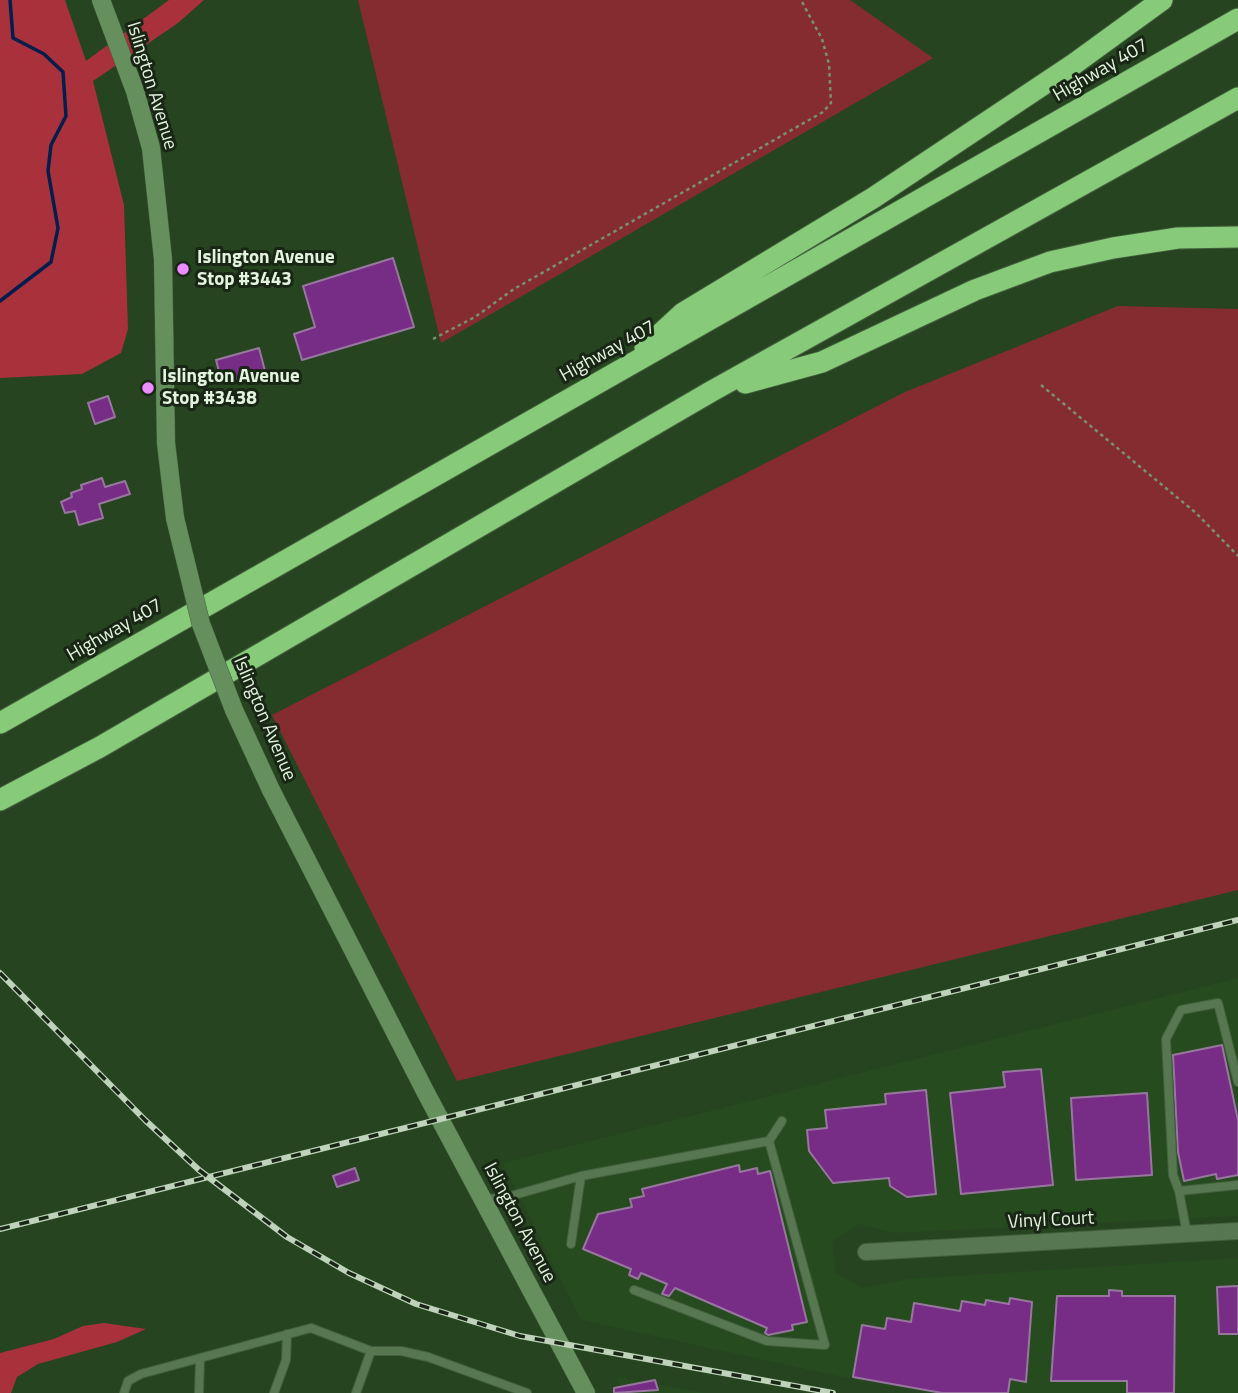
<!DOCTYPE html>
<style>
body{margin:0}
canvas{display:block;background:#25441f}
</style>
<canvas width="1238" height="1393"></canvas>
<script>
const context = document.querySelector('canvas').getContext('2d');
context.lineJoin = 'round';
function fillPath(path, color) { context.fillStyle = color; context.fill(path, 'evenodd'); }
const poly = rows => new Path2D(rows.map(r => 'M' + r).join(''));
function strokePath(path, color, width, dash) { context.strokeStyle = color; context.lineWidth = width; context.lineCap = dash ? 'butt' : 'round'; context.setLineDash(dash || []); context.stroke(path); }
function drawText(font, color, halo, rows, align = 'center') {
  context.font = font + ' "Titillium Web",sans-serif'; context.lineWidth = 6; context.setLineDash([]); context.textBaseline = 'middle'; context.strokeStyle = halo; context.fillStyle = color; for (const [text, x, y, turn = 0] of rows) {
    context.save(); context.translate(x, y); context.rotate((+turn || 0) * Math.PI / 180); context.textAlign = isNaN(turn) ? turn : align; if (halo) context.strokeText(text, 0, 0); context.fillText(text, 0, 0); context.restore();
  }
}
fillPath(poly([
 [1238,978,1238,1216,894,1233,858,1224,832,1242,836,1273,863,1288,908,1279,1238,1258,1238,1393,934,1393,828,1374,581,1320,503,1163],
 [616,1377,705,1393,623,1393]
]), '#264b1f');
fillPath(poly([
 [358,0,850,0,933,58,441,343],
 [1118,306,1238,309,1238,890,457,1081,272,715,905,392]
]), '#852c31');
fillPath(poly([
 [0,0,65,0,86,61,169,0,204,0,178,23,93,81,124,205,128,329,121,353,82,374,0,378],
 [104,1323,146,1329,117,1342,38,1364,17,1377,11,1393,0,1393,0,1353,54,1339,83,1326]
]), '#a9313b');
strokePath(poly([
 [0,301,51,262,58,228,48,171,51,145,66,116,63,72,44,54,13,38,10,0]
]), '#031e4d', 3.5);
const building = poly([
 [393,258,414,327,302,360,294,334,315,327,303,286,393,258],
 [259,348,265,371,222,383,216,360,259,348],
 [108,396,115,417,95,424,88,403,108,396],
 [102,478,105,487,125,481,130,494,99,504,103,518,79,525,75,511,65,513,61,502,72,497,71,493,82,489,81,485,102,478],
 [1222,1045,1238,1120,1238,1175,1217,1179,1216,1174,1184,1181,1178,1152,1173,1055,1222,1045],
 [1041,1069,1053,1185,961,1194,950,1093,1005,1087,1003,1072,1041,1069],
 [926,1090,936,1194,907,1197,890,1186,889,1178,833,1183,809,1151,807,1130,827,1128,825,1110,886,1104,885,1094,926,1090],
 [1147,1093,1152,1175,1076,1180,1071,1098,1147,1093],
 [739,1165,740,1172,757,1168,758,1174,770,1171,807,1322,792,1325,793,1330,768,1335,765,1333,767,1328,675,1288,669,1296,662,1294,667,1284,641,1273,638,1279,629,1275,631,1269,583,1249,598,1214,632,1207,630,1199,644,1196,642,1189,739,1165],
 [355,1168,359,1180,337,1187,333,1176,355,1168],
 [1238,1286,1238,1334,1219,1334,1217,1287,1238,1286],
 [1109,1290,1122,1291,1122,1296,1175,1296,1174,1393,1127,1393,1127,1381,1051,1381,1057,1296,1109,1296,1109,1290],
 [1010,1298,1032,1302,1026,1382,1010,1379,1008,1393,942,1393,853,1377,862,1325,885,1329,887,1318,911,1322,914,1303,960,1311,962,1301,985,1305,986,1300,1009,1304,1010,1298],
 [655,1380,658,1390,614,1393,614,1388,655,1380]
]);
fillPath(building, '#772d86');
strokePath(building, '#98779f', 2);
const service = poly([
 [1179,1191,1173,1175,1166,1039,1181,1010,1218,1003,1238,1082],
 [483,1199,504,1198,581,1176,769,1141,782,1121],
 [1187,1234,1179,1191,1238,1185],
 [571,1244,581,1176],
 [634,1290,767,1341,825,1345,769,1141],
 [124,1393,128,1381,141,1374,311,1328,371,1351,401,1351,428,1357,527,1393],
 [199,1393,200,1358],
 [274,1393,286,1360,287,1334],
 [356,1393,371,1351]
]);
const minor = poly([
 [866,1252,1238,1231]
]);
const secondary = poly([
 [101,0,135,91,151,148,163,259,166,443,175,518],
 [271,790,426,1093,586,1393]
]);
const motorway = poly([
 [645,348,683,313,873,198,1074,64,1162,0],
 [745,383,822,362,975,290,1050,262,1113,248,1178,238,1238,237],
 [0,723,1238,19],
 [0,800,100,747,712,391,1238,98]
]);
strokePath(service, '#435f3d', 10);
strokePath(minor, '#435f3d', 18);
strokePath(secondary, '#435f3d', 19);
strokePath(motorway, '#435f3d', 23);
strokePath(poly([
 [433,339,475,317,514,289,823,112,831,103,829,64,822,39,801,0],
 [1041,385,1196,513,1238,556]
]), '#789173', 2.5, [3.5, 3.5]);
strokePath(service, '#567750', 8);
strokePath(minor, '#567750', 16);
strokePath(secondary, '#65905d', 18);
strokePath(motorway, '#87ca7a', 21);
const rail = poly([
 [0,973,145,1120,199,1170,287,1237,349,1273,416,1304,520,1336,833,1393],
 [0,1229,1238,920]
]);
strokePath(rail, '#bed3ba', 6);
strokePath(rail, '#192616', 3.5, [10]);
const secondaryBridge = poly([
 [175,518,201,624,234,710,271,790]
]);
strokePath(secondaryBridge, '#435f3d', 19, []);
strokePath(secondaryBridge, '#65905d', 18);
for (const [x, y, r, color] of [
 [183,269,7,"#ea8dfd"],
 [148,388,7,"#ea8dfd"]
]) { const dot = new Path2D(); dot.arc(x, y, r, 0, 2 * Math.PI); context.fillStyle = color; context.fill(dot); strokePath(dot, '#192616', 2.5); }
drawText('19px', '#e2f4de', '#192616', [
 ["Highway 407",1101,71,-30],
 ["Islington Avenue",151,86,73],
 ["Highway 407",608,352,-29],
 ["Highway 407",115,631,-30],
 ["Islington Avenue",264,719,67],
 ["Vinyl Court",1051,1221,-3],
 ["Islington Avenue",519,1223,62]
]);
drawText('bold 19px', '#e2f4de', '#192616', [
 ["Islington Avenue",197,258],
 ["Stop #3443",197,280],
 ["Islington Avenue",162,377],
 ["Stop #3438",162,399]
], 'left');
</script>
